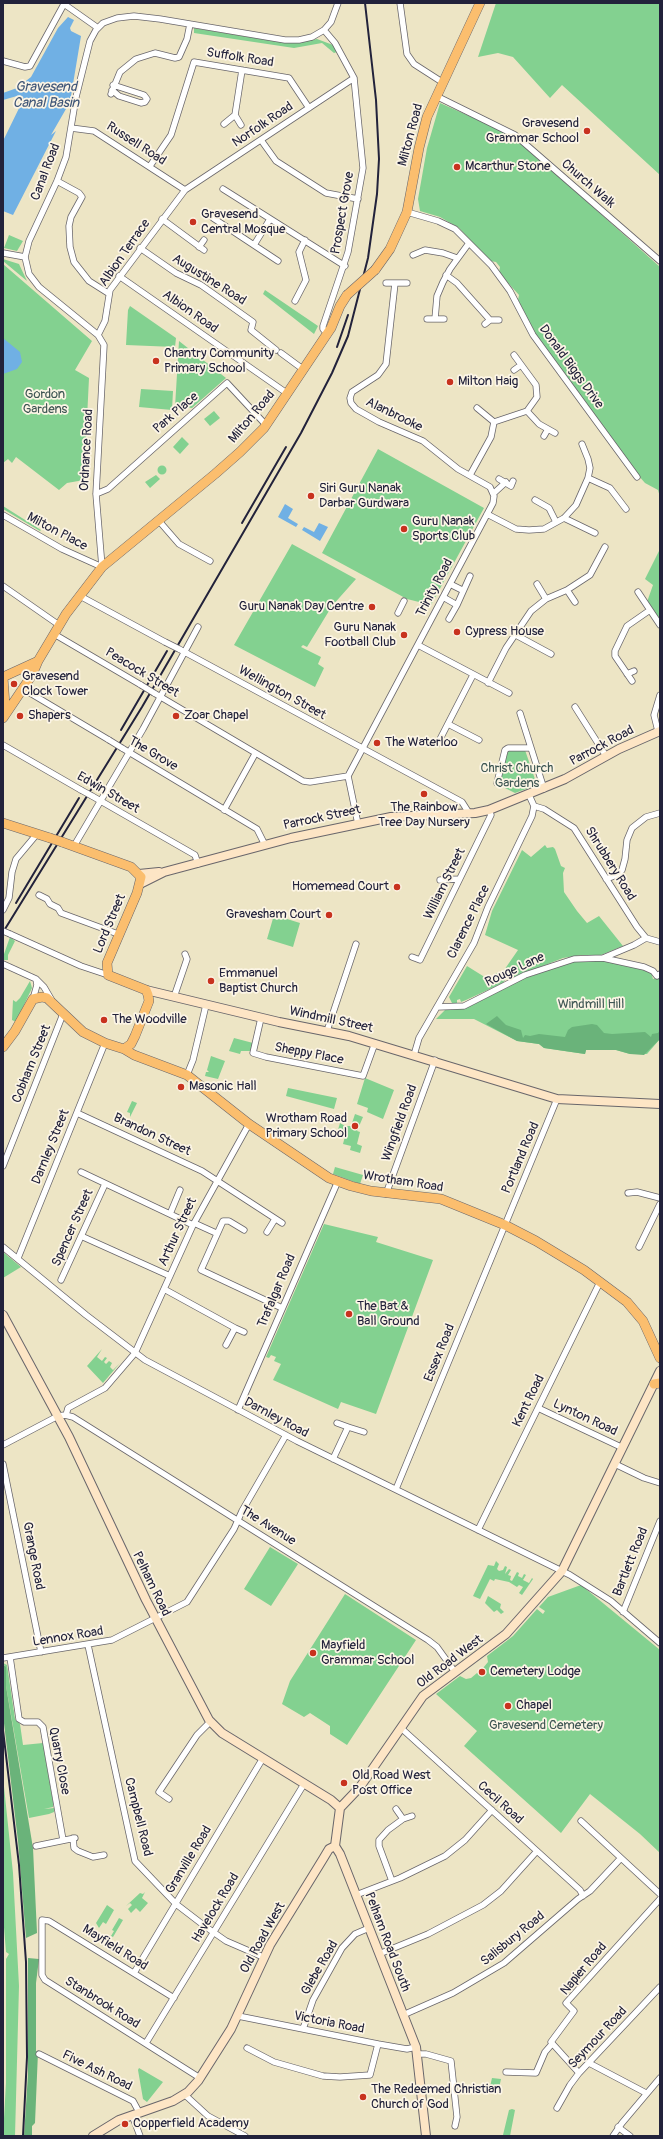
<!DOCTYPE html>
<style>
body{margin:0}
#map{position:relative;width:663px;height:2139px;overflow:hidden;background:#ede5c5;font-family:Pangolin,sans-serif}
canvas{display:block}
.frame{position:absolute;inset:0;border:4px solid #22223b;pointer-events:none}
</style>
<div id="map">
<canvas width="663" height="2139"></canvas>
<div class="frame"></div>
</div>
<script>
const context = document.querySelector('canvas').getContext('2d');
context.lineJoin = 'round';
function fillPath(path, color) { context.fillStyle = color; context.fill(path, 'evenodd'); }
const poly = rows => new Path2D(rows.map(r => 'M' + r).join(''));
function strokePath(path, color, width, dash) { context.strokeStyle = color; context.lineWidth = width; context.lineCap = dash ? 'butt' : 'round'; context.setLineDash(dash || []); context.stroke(path); }
function drawText(font, color, halo, rows, align = 'center') {
  context.font = font + ' Pangolin,sans-serif'; context.lineWidth = 3.5; context.setLineDash([]); context.textBaseline = 'middle'; context.strokeStyle = halo; context.fillStyle = color; for (const [text, x, y, turn = 0] of rows) {
    context.save(); context.translate(x, y); context.rotate((+turn || 0) * Math.PI / 180); context.textAlign = isNaN(turn) ? turn : align; if (halo) context.strokeText(text, 0, 0); context.fillText(text, 0, 0); context.restore();
  }
}
fillPath(poly([
 [496,3,660,3,660,175,562,85,550,98,513,57,498,53,478,57],
 [194,28,280,42,301,42,317,39,333,45,337,52,334,53,322,43,294,48,194,33],
 [440,103,503,131,517,139,660,267,660,497,658,490,645,483,638,475,535,335,518,300,519,295,499,273,500,267,496,262,490,261,459,228,440,217,420,211,418,199,427,148],
 [9,235,23,241,17,251,4,248],
 [3,259,19,264,27,281,3,261],
 [3,264,92,341,75,370,89,378,84,480,67,483,59,490,16,457,12,463,8,459,3,463],
 [265,290,318,326,314,334,263,294],
 [130,306,176,338,175,347,126,345,128,310],
 [179,341,226,378,192,408,175,407],
 [141,389,173,391,172,410,139,407],
 [214,411,220,418,210,426,204,419],
 [182,437,189,444,180,454,173,447],
 [378,449,484,508,431,605,407,599,322,553],
 '157.5 470a4.5 4.5 0 1 1 9 0a4.5 4.5 0 1 1-9 0Z',
 [156,475,160,479,150,488,145,482],
 [3,506,41,530,40,531,3,509],
 [292,544,356,579,332,606,307,647,303,645,301,647,321,657,318,664,324,668,315,687,234,645],
 [660,549,660,621,647,602,653,585,645,579],
 [525,750,537,785,515,793,499,785,507,751],
 [545,845,547,848,553,847,555,849,561,866,565,868,563,873,564,892,577,911,587,923,599,916,623,946,601,955,582,955,563,958,510,979,507,977,503,983,466,1000,461,1002,460,999,457,1000,457,1003,452,1003,449,997,467,966,491,981,496,973,500,976,518,950,485,935,492,911,522,850,531,857],
 [274,915,300,923,293,947,267,939],
 [10,937,15,941,8,955,8,960,4,960,3,957],
 [596,960,631,965,651,972,653,979,660,976,660,1039,647,1054,630,1054,616,1050,586,1050,585,1054,544,1048,539,1044,517,1041,474,1019,436,1019,445,1010,464,1008,523,979,573,961],
 [30,981,32,988,16,1022,12,1020,13,1000,16,1002,20,998],
 [234,1038,253,1043,251,1051,241,1051,240,1054,229,1051],
 [211,1056,225,1061,218,1079,205,1076,206,1072,209,1072,207,1070],
 [365,1078,394,1090,383,1119,367,1112,368,1108,357,1104],
 [288,1088,337,1098,334,1109,286,1096],
 [132,1101,137,1103,130,1117,130,1113,127,1112],
 [355,1114,363,1117,357,1131,360,1132,357,1144,362,1146,360,1153,350,1150,351,1146,343,1144,345,1136,337,1133,340,1123,345,1126,351,1126],
 [335,1167,363,1175,360,1184,333,1174],
 [324,1224,378,1237,376,1242,433,1260,376,1414,341,1402,338,1409,273,1380,281,1364,274,1361,276,1357,271,1355,269,1358,266,1357],
 [3,1252,21,1267,3,1278],
 [102,1349,97,1357,102,1361,105,1357,107,1358,104,1362,106,1364,109,1361,112,1363,110,1367,113,1370,120,1363,103,1383,87,1366],
 [270,1547,298,1564,271,1606,244,1589],
 [496,1561,499,1564,497,1569,499,1571,503,1570,505,1566,507,1567,505,1574,509,1569,511,1570,508,1575,511,1576,510,1580,512,1581,517,1572,519,1573,518,1576,522,1578,524,1574,526,1575,523,1580,529,1583,532,1578,533,1579,522,1595,519,1593,523,1587,519,1585,517,1587,509,1582,495,1579,494,1581,490,1579,480,1599,473,1596,488,1565,494,1566],
 [581,1585,660,1650,660,1853,640,1834,590,1794,561,1833,464,1746,477,1731,436,1694,460,1676,466,1679,471,1678,483,1668,488,1662,487,1656,513,1636,537,1609,543,1614,545,1611,539,1607,548,1597],
 [345,1594,416,1640,347,1745,330,1734,330,1726,310,1713,304,1717,282,1704,290,1681],
 [488,1596,501,1604,500,1608,504,1612,501,1614,497,1610,494,1612,485,1603],
 [3,1663,7,1665,15,1719,20,1724,23,1745,43,1743,53,1802,53,1807,44,1809,54,1808,54,1812,49,1814,29,1818,6,1686,5,1666],
 [3,1777,13,1873,19,1986,15,2136,3,2136,6,2083,6,1959,9,1954,6,1952,3,1915],
 [145,1892,142,1898,148,1903,140,1912,136,1908,131,1913,128,1909,132,1905,130,1903,126,1906,140,1893,143,1894],
 [107,1905,114,1910,106,1924,103,1922,99,1928,96,1923],
 [119,1918,123,1920,113,1937,111,1936,114,1931,112,1930],
 [139,2068,163,2082,147,2102,143,2099,138,2070],
 [492,2078,501,2079,498,2093,494,2090,494,2088,491,2087,489,2091],
 [512,2109,515,2110,510,2136,503,2135,509,2110]
]), '#83d190');
fillPath(poly([
 [497,1016,506,1025,521,1030,523,1038,525,1035,530,1036,539,1034,565,1037,568,1030,572,1027,592,1024,597,1025,604,1033,612,1034,645,1032,651,1037,652,1034,658,1033,660,1030,660,1039,644,1055,630,1054,616,1050,586,1050,585,1054,544,1048,539,1044,517,1041,486,1024],
 [3,1664,6,1667,6,1686,33,1848,37,1933,26,1938,18,1841,3,1715],
 [28,1958,39,1959,36,1983,36,2051,38,2052,35,2123,32,2126,32,2136,24,2136,28,2074]
]), '#6ab37a');
fillPath(poly([
 [68,17,74,20,70,28,71,31,81,36,70,102,51,135,56,131,13,215,3,211,3,141,23,100,17,96,3,100,3,93,17,88,31,77,58,28],
 [3,338,20,352,22,362,17,369,3,374],
 [285,504,293,509,288,518,298,524,296,527,278,517],
 [319,523,328,527,320,541,302,530,304,527,314,532]
]), '#70b0e4');
const street = poly([
 [400,3,407,54,414,64,442,82],
 [324,30,335,43,354,78,363,168,348,252,323,326,323,329,327,333],
 [3,61,25,67,30,66,64,4,98,28],
 [112,90,119,96,141,103,145,102,147,99,144,95,113,85],
 [111,94,120,72,136,59,155,53,175,58,179,57,187,39,190,24],
 [436,96,515,135,660,261],
 [235,115,242,70],
 [224,124,235,115,241,125],
 [71,128,94,131,185,190],
 [261,140,276,161,326,193,358,199],
 [150,166,171,135,194,62,289,78,309,108],
 [57,181,79,193,82,197,71,217,69,226,70,247,74,262,89,281,108,293],
 [223,189,345,266],
 [407,212,438,221,455,229,491,265,510,291,533,335,637,477],
 [213,218,278,261],
 [162,219,204,250],
 [254,245,270,219],
 [199,247,204,240],
 [140,248,176,273,201,285,253,322,251,330,276,350],
 [3,253,25,257],
 [413,255,425,250,443,253,457,258],
 [446,275,457,283,490,320],
 [119,276,288,394],
 [386,283,407,283],
 [295,301,306,280,299,252,305,240],
 [427,319,444,319],
 [435,319,437,296,443,282,450,269,469,243],
 [485,324,490,320,499,320],
 [98,335,105,321,110,290,185,190,354,78],
 [281,353,304,370],
 [514,370,521,365],
 [527,411,539,424,555,433],
 [494,422,527,411,537,397,536,385,514,355],
 [544,436,548,429],
 [470,475,491,437,494,422,477,408],
 [588,478,610,488,626,509],
 [499,479,511,486,513,481],
 [494,493,506,482],
 [96,494,108,489,227,383,266,425],
 [535,500,549,508,556,522],
 [487,514,516,529,529,530,544,529,564,518,576,505,588,478,590,468,588,459,582,444],
 [3,515,62,549,102,567],
 [564,518,595,533],
 [159,521,179,544,210,561],
 [102,567,96,494,104,345,98,335,39,287,29,274,25,257,29,241,57,181,66,157,76,97,90,41,96,30,103,23,117,18,134,16,160,19,285,40,299,40,312,37,324,30,331,22,338,3],
 [450,584,462,590],
 [537,584,546,599],
 [3,586,59,625],
 [567,590,575,602],
 [638,592,660,625],
 [80,596,165,642],
 [443,597,457,605],
 [398,613,404,601],
 [449,619,457,605,470,576],
 [54,634,141,685],
 [514,634,551,654],
 [418,645,509,693],
 [179,649,462,802,469,813],
 [627,674,634,671],
 [632,681,615,656,615,651,627,626,650,610],
 [488,683,506,648,531,611,546,599,567,590,590,575,605,547],
 [22,691,30,693,109,740],
 [154,693,303,781,310,782,348,776],
 [575,707,606,756],
 [520,713,544,789],
 [448,724,479,740],
 [658,731,654,715,660,695],
 [438,743,473,675],
 [3,745,81,790],
 [122,748,257,829,265,845],
 [497,783,505,750,508,748,530,748],
 [92,796,195,855,198,864],
 [534,806,544,809,574,828,637,927,646,938,660,942],
 [224,810,255,754],
 [358,824,348,776,493,503,494,496,490,487,458,469,423,441,379,422,356,409,351,403,350,398,352,392,378,375,386,364,395,283],
 [74,846,143,729,198,627],
 [606,879,617,875,622,870,625,859,627,840,632,828,646,817,660,813],
 [440,880,459,879],
 [39,895,47,899,50,904,58,908,61,913,118,934],
 [3,910,9,898,12,872,16,859,37,834],
 [10,934,81,966,108,975],
 [412,957,420,960,491,815,489,810],
 [603,958,634,945,646,938],
 [3,964,36,979,44,987,51,999],
 [174,997,187,959,185,954],
 [33,999,37,985,36,979],
 [437,1007,464,1006,525,975,574,959,603,958,644,967,653,971,657,976,660,974],
 [261,1018,253,1053,266,1057,363,1076,375,1043],
 [327,1031,356,944],
 [414,1055,419,1038,474,943,488,907,532,816,534,806,529,795],
 [187,1075,193,1060,206,1005],
 [77,1113,202,1171,282,1223],
 [3,1166,63,1014],
 [81,1172,193,1225],
 [628,1193,637,1192,660,1198],
 [386,1194,435,1060],
 [170,1214,180,1190],
 [194,1223,216,1233],
 [244,1230,229,1221,223,1221,201,1270,282,1308],
 [267,1232,275,1219],
 [81,1236,170,1276],
 [3,1247,86,1315,145,1360,297,1441,570,1575,611,1601,660,1643],
 [639,1247,660,1204],
 [18,1258,105,1043],
 [61,1280,105,1184],
 [164,1289,235,1328,226,1345],
 [235,1328,244,1332],
 [538,1408,623,1448],
 [238,1410,338,1181],
 [66,1415,68,1408,105,1388,135,1353,193,1225,249,1124],
 [348,1427,364,1432],
 [3,1445,58,1416,65,1415,73,1417,428,1640,437,1647,455,1672],
 [333,1459,348,1427,337,1423],
 [3,1464,41,1652],
 [615,1464,644,1478,660,1483],
 [396,1489,557,1099],
 [478,1530,600,1282],
 [623,1612,660,1521],
 [88,1645,135,1861,176,1904,206,1927,226,1941,263,1957],
 [10,1657,19,1719,24,1722,38,1722,43,1727,63,1840],
 [3,1658,112,1640,187,1602,234,1529,242,1511,286,1435],
 [401,1728,580,1890,583,1896],
 [169,1799,159,1792,197,1735,210,1722],
 [396,1809,403,1819],
 [581,1821,660,1894],
 [73,1838,74,1848,78,1851,93,1857,104,1855],
 [36,1846,75,1838],
 [392,1881,379,1846,379,1840,388,1830,403,1819,412,1816],
 [356,1895,400,1878,445,1856,465,1840,492,1810],
 [379,1954,428,1934,483,1905,501,1891,537,1851],
 [134,1973,263,1758],
 [174,1998,49,1921,42,1920,42,1975,45,1980,200,2078],
 [403,2015,453,1993,504,1963,578,1899,590,1891,621,1858],
 [238,2016,378,2044,407,2049,416,2047],
 [303,2029,313,2000,342,1948,355,1934,369,1928],
 [146,2043,304,1784],
 [247,2048,274,2062,323,2076,340,2077,370,2075,378,2044],
 [39,2054,133,2101,139,2112],
 [417,2054,426,2054,451,2061,457,2117,455,2126],
 [589,2063,646,2093],
 [506,2072,536,2073,545,2052,552,2044],
 [579,2073,551,2042,574,2011,566,2003,660,1899],
 [184,2094,208,2116,245,2136],
 [557,2108,570,2085,579,2073,660,1987],
 [132,2115,140,2136],
 [618,2127,630,2136],
 [613,2136,622,2123,660,2078]
]);
const secondary = poly([
 [139,874,159,872],
 [140,884,164,872,291,838,391,817,475,813,489,810,565,779,619,749,660,731],
 [146,990,279,1022,349,1036,557,1099,660,1104],
 [3,1315,69,1437,146,1600,209,1720,222,1733,331,1800,340,1808],
 [335,1846,340,1854,416,2047,426,2136],
 [93,2136,119,2120,173,2101,188,2092,198,2081,231,2029,270,1945,323,1859,329,1849,335,1846,340,1808,360,1787,423,1696,506,1634,562,1571,660,1371]
]);
const primary = poly([
 [375,270,390,249,407,212,419,148,427,117,480,3],
 [3,677,38,661],
 [3,714,5,705,3,677],
 [3,718,32,675,38,661,66,614,102,567,215,474,240,452,264,428,331,328,340,306,347,295],
 [3,823,50,838],
 [62,842,131,867,141,877,137,893,107,963,108,975,146,990,148,995,149,1001,135,1036,131,1044,124,1049],
 [3,1047,15,1031,33,999,42,997,47,998,83,1032,105,1043,124,1049,134,1055,187,1075,249,1124,329,1178,351,1186,371,1191,441,1199,505,1225,536,1241,584,1270,627,1302,643,1321,660,1358],
 [654,1384,660,1383]
]);
strokePath(street, '#69666b', 7);
strokePath(secondary, '#69666b', 10);
strokePath(primary, '#69666b', 10);
strokePath(street, '#fff', 5.5);
strokePath(secondary, '#fde5c5', 8);
strokePath(primary, '#fbbe6e', 9);
strokePath(poly([
 [337,347,348,315],
 [242,523,286,447],
 [121,730,167,651],
 [16,903,79,798],
 [5,929,142,707,301,433,332,373,348,336,368,258,377,194,379,159,376,100,365,3],
 [3,1730,19,1865,26,1962,27,2057,23,2136]
]), '#22223b', 2);
const streetBridge = poly([
 [165,642,179,649],
 [141,685,154,693],
 [109,740,122,748],
 [81,790,92,796],
 [3,931,10,934]
]);
const primaryBridge = poly([
 [347,295,375,270],
 [50,838,62,842]
]);
strokePath(streetBridge, '#69666b', 7, []);
strokePath(primaryBridge, '#69666b', 10, []);
strokePath(streetBridge, '#fff', 5.5);
strokePath(primaryBridge, '#fbbe6e', 9);
for (const [x, y, r, color] of [
 [587,131,4,"#c8321e"],
 [457,167,4,"#c8321e"],
 [193,222,4,"#c8321e"],
 [156,361,4,"#c8321e"],
 [450,382,4,"#c8321e"],
 [311,496,4,"#c8321e"],
 [404,529,4,"#c8321e"],
 [372,607,4,"#c8321e"],
 [457,632,4,"#c8321e"],
 [404,635,4,"#c8321e"],
 [14,684,4,"#c8321e"],
 [20,716,4,"#c8321e"],
 [176,716,4,"#c8321e"],
 [377,743,4,"#c8321e"],
 [424,794,4,"#c8321e"],
 [397,887,4,"#c8321e"],
 [329,915,4,"#c8321e"],
 [211,981,4,"#c8321e"],
 [104,1020,4,"#c8321e"],
 [181,1087,4,"#c8321e"],
 [355,1126,4,"#c8321e"],
 [349,1314,4,"#c8321e"],
 [313,1653,4,"#c8321e"],
 [482,1672,4,"#c8321e"],
 [508,1706,4,"#c8321e"],
 [344,1783,4,"#c8321e"],
 [363,2097,4,"#c8321e"],
 [125,2124,4,"#c8321e"]
]) { const dot = new Path2D(); dot.arc(x, y, r, 0, 2 * Math.PI); context.fillStyle = color; context.fill(dot); strokePath(dot, '#fcf5e5', 1.5); }
drawText('13px', '#22223b', '#fcf5e5', [
 ["Suffolk Road",240,58,9],
 ["Norfolk Road",263,125,-34],
 ["Milton Road",411,135,-75],
 ["Russell Road",136,144,33],
 ["Canal Road",46,172,-69],
 ["Church Walk",588,184,41],
 ["Prospect Grove",343,213,-80],
 ["Albion Terrace",125,253,-55],
 ["Augustine Road",209,280,32],
 ["Albion Road",190,312,35],
 ["Donald Biggs Drive",571,367,54],
 ["Park Place",176,413,-41],
 ["Alanbrooke",394,415,26],
 ["Milton Road",252,417,-50],
 ["Ordnance Road",87,450,-87],
 ["Milton Place",57,532,28],
 ["Trinity Road",435,588,-62],
 ["Peacock Street",142,673,31],
 ["Wellington Street",282,693,29],
 ["Parrock Road",602,746,-28],
 ["The Grove",153,754,31],
 ["Edwin Street",108,793,30],
 ["Parrock Street",322,818,-12],
 ["Shrubbery Road",610,864,58],
 ["William Street",445,884,-64],
 ["Clarence Place",469,922,-64],
 ["Lord Street",110,924,-67],
 ["Rouge Lane",515,970,-25],
 ["Windmill Street",331,1020,12],
 ["Sheppy Place",309,1054,11],
 ["Cobham Street",32,1064,-68],
 ["Wingfield Road",400,1123,-70],
 ["Brandon Street",152,1135,25],
 ["Darnley Street",51,1147,-68],
 ["Portland Road",521,1158,-67],
 ["Wrotham Road",403,1182,9],
 ["Spencer Street",73,1228,-66],
 ["Arthur Street",178,1232,-65],
 ["Trafalgar Road",277,1291,-67],
 ["Essex Road",440,1353,-68],
 ["Kent Road",529,1401,-64],
 ["Darnley Road",276,1418,28],
 ["Lynton Road",585,1418,25],
 ["The Avenue",268,1526,32],
 ["Grange Road",33,1556,79],
 ["Bartlett Road",631,1562,-68],
 ["Pelham Road",151,1584,64],
 ["Lennox Road",68,1637,-9],
 ["Old Road West",450,1662,-37],
 ["Quarry Close",59,1761,79],
 ["Cecil Road",500,1803,42],
 ["Campbell Road",138,1817,76],
 ["Granville Road",189,1860,-59],
 ["Havelock Road",216,1908,-59],
 ["Old Road West",263,1938,-61],
 ["Salisbury Road",513,1939,-39],
 ["Pelham Road South",387,1942,69],
 ["Mayfield Road",115,1948,32],
 ["Glebe Road",320,1968,-60],
 ["Napier Road",584,1969,-50],
 ["Stanbrook Road",102,2003,32],
 ["Victoria Road",329,2023,11],
 ["Seymour Road",598,2038,-47],
 ["Five Ash Road",97,2071,26]
]);
drawText('13px', '#22223b', '#fcf5e5', [
 ["Gravesend",579,124,"right"],
 ["Grammar School",579,139,"right"],
 ["Mcarthur Stone",465,167],
 ["Gravesend",201,215],
 ["Central Mosque",201,230],
 ["Chantry Community",164,354],
 ["Primary School",164,369],
 ["Milton Haig",458,382],
 ["Siri Guru Nanak",319,489],
 ["Darbar Gurdwara",319,504],
 ["Guru Nanak",412,522],
 ["Sports Club",412,537],
 ["Guru Nanak Day Centre",364,607,"right"],
 ["Guru Nanak",396,628,"right"],
 ["Football Club",396,643,"right"],
 ["Cypress House",465,632],
 ["Gravesend",22,677],
 ["Clock Tower",22,692],
 ["Shapers",28,716],
 ["Zoar Chapel",184,716],
 ["The Waterloo",385,743],
 ["The Rainbow",424,808,"center"],
 ["Tree Day Nursery",424,823,"center"],
 ["Homemead Court",389,887,"right"],
 ["Gravesham Court",321,915,"right"],
 ["Emmanuel",219,974],
 ["Baptist Church",219,989],
 ["The Woodville",112,1020],
 ["Masonic Hall",189,1087],
 ["Wrotham Road",347,1119,"right"],
 ["Primary School",347,1134,"right"],
 ["The Bat &",357,1307],
 ["Ball Ground",357,1322],
 ["Mayfield",321,1646],
 ["Grammar School",321,1661],
 ["Cemetery Lodge",490,1672],
 ["Chapel",516,1706],
 ["Old Road West",352,1776],
 ["Post Office",352,1791],
 ["The Redeemed Christian",371,2090],
 ["Church of God",371,2105],
 ["Copperfield Academy",133,2124]
], 'left');
drawText('13px', '#3f5754', '#fcf5e5', [
 ["Gordon",45,395],
 ["Gardens",45,410],
 ["Christ Church",517,769],
 ["Gardens",517,784],
 ["Windmill Hill",591,1005],
 ["Gravesend Cemetery",546,1726]
]);
drawText('italic 14px', '#3d5476', '#fcf5e5', [
 ["Gravesend",46,87],
 ["Canal Basin",46,103]
]);
</script>
